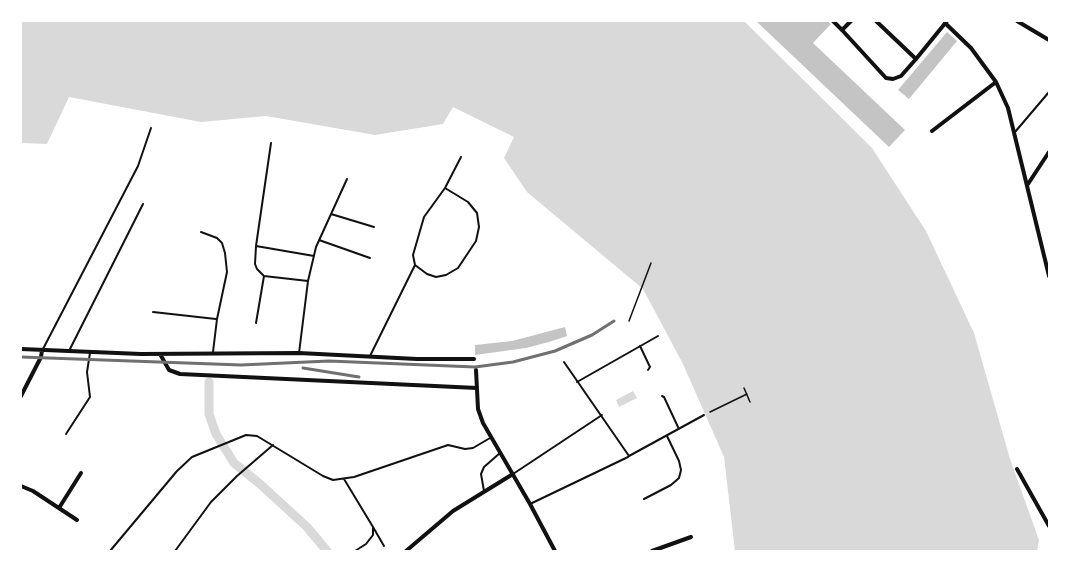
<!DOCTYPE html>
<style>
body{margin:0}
#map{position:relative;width:1070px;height:572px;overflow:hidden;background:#fff;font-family:Quicksand,sans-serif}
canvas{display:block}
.frame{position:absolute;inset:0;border:22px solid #fff;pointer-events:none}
</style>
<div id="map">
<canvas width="1070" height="572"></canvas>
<div class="frame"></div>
</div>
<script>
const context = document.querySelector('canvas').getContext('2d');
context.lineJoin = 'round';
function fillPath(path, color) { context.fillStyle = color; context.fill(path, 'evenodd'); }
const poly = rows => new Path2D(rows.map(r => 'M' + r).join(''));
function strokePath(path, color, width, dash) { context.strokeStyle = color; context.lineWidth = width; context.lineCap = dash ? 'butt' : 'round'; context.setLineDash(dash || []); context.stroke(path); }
fillPath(poly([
 [21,21,744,21,872,148,926,231,974,333,1010,459,1039,540,1037,551,735,551,724,457,683,364,643,289,527,192,504,158,514,137,453,107,443,124,375,135,266,116,201,122,69,97,47,144,21,143],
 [633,391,637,398,619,407,616,400]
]), '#d9d9d9');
strokePath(poly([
 [209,382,209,414,216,434,234,463,260,484,307,527,327,551]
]), '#d9d9d9', 9);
fillPath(poly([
 [756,21,827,21,831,24,813,43,905,130,889,147],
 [947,32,957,41,909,99,898,90],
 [565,327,567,336,549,342,526,348,475,355,475,345,512,341]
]), '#c4c4c4');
strokePath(poly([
 [629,321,651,263],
 [744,388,750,402],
 [710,412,747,394]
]), '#111', 1.5);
strokePath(poly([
 [1015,132,1049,92],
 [271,143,256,246,314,256],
 [445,188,468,202,477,213,479,227,476,241,458,268,446,275,436,277,427,274,415,265,413,255,424,217,445,188,461,157],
 [331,214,374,227],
 [201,232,217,238,222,243,225,253,227,272,217,319,213,352],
 [319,240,370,258],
 [256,246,255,264,257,269,264,276,308,281],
 [153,312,216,319],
 [256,323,264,276],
 [640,346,650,367,648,370],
 [43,349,138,166,151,128],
 [69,351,143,204],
 [299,353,308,281,316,247,347,179],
 [370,356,415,265],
 [564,362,629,456,704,415],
 [577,382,658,336],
 [662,396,664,397,678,427],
 [66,434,90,397,87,372,90,353],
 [513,474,602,415],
 [344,479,373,527,373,535,366,544,355,551],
 [484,491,481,474,484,467,500,453],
 [644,499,671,485,679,478,681,470,679,461,667,436],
 [530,504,628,457],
 [373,527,384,546],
 [110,551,177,471,192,457,246,435,257,436,323,476,333,480,354,477,448,445,465,449,473,448,490,438],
 [175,551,211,502,237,476,273,445]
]), '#111', 2);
strokePath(poly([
 [833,21,842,30,851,21],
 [876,21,916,59,947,21],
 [1017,21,1049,40],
 [945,23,971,48,996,82,1008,108,1049,276],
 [842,30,886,78,893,79,901,76,916,59],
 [932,131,996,82],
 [1028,184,1049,152],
 [21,349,141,354,299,353,417,359,474,359],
 [160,354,169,370,180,374,477,388],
 [476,370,478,409,483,423,530,504,555,551],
 [21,396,41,357,42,350],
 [1017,469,1049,526],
 [21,486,33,491,77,520],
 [59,508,81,473],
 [406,551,453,511,513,474],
 [652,551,691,537]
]), '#111', 4);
strokePath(poly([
 [21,357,241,365,329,361,475,367,513,362,555,351,592,335,614,321],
 [303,368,359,377]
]), '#707070', 3);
</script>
